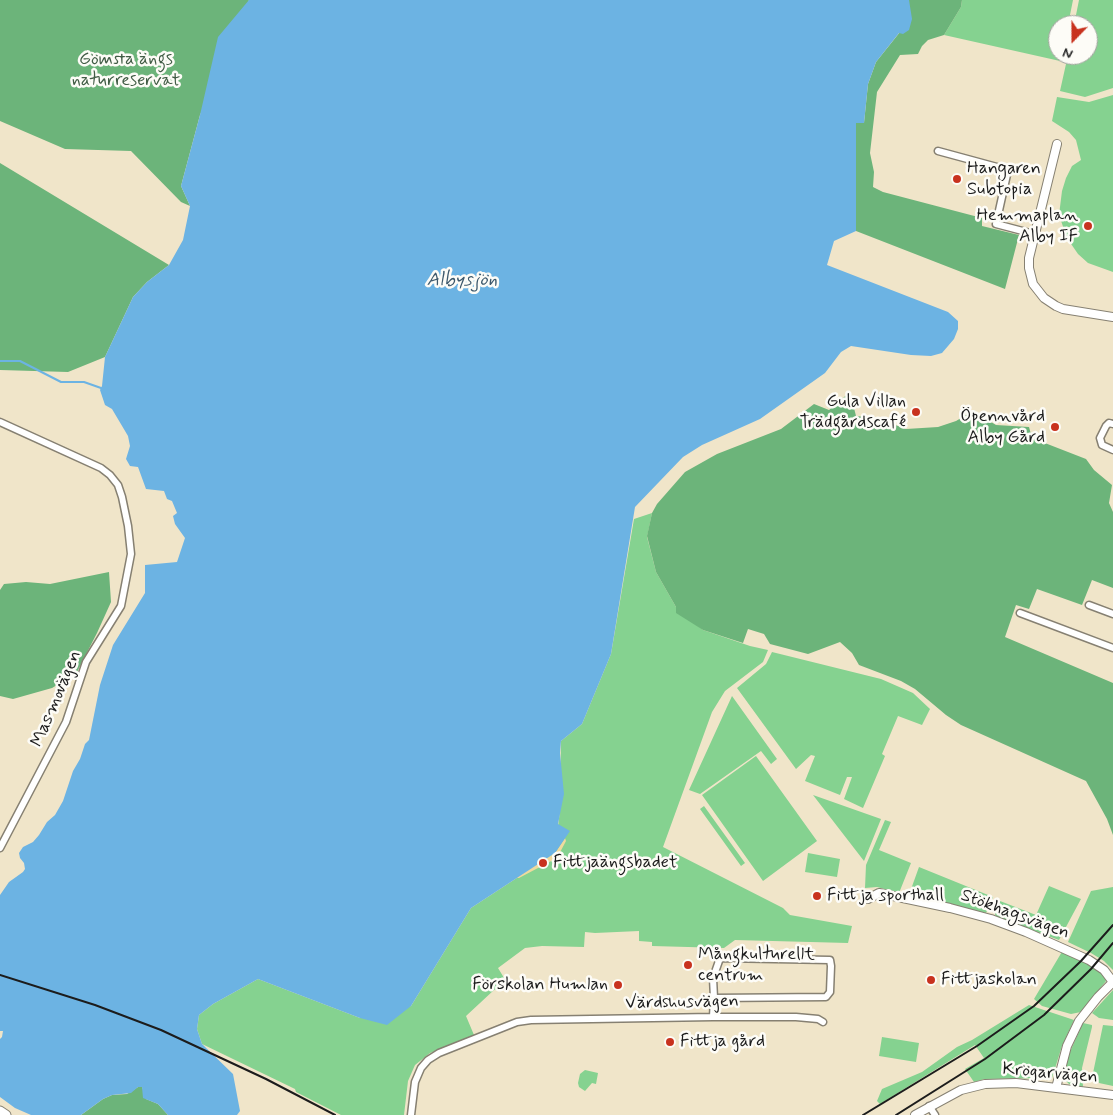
<!DOCTYPE html>
<meta charset="utf-8">
<style>
body{margin:0}
#map{position:relative;width:1113px;height:1115px;overflow:hidden;background:#f0e5c9;font-family:Mynerve,sans-serif}
canvas{display:block}
.north{position:absolute;left:1048px;top:15px;width:50px;height:50px;box-sizing:border-box;background:#fdfcf7;border:1px solid #a3a29f;border-radius:50%;rotate:202deg;font-size:14px;font-weight:700;line-height:20px;text-align:center;color:#1c1c1c}
.north::after{content:'';display:block;margin:auto;width:18px;height:22px;background:#c8321e;clip-path:polygon(50% 0,100% 100%,50% 72%,0 100%)}
</style>
<div id="map">
<canvas width="1113" height="1115"></canvas>
<div class="north">N</div>
</div>
<script>
const context = document.querySelector('canvas').getContext('2d');
context.lineJoin = 'round';
function fillPath(path, color) { context.fillStyle = color; context.fill(path, 'evenodd'); }
const poly = rows => new Path2D(rows.map(r => 'M' + r).join(''));
function strokePath(path, color, width, dash) { context.strokeStyle = color; context.lineWidth = width; context.lineCap = dash ? 'butt' : 'round'; context.setLineDash(dash || []); context.stroke(path); }
function drawText(font, color, halo, rows, align = 'center') {
  context.font = font + ' Mynerve,sans-serif'; context.lineWidth = 5; context.setLineDash([]); context.textBaseline = 'middle'; context.strokeStyle = halo; context.fillStyle = color; for (const [text, x, y, turn = 0] of rows) {
    context.save(); context.translate(x, y); context.rotate((+turn || 0) * Math.PI / 180); context.textAlign = isNaN(turn) ? turn : align; if (halo) context.strokeText(text, 0, 0); context.fillText(text, 0, 0); context.restore();
  }
}
fillPath(poly([
 [962,0,1073,0,1068,25,1058,25,1058,55,1061,55,1060,61,944,35,961,7],
 [1079,0,1113,0,1113,88,1085,97,1060,91,1068,55,1088,55,1088,25,1074,25],
 [1113,95,1113,272,1088,263,1078,254,1067,238,1059,215,1062,191,1066,178,1072,166,1081,160,1076,140,1069,132,1052,121,1057,97,1089,102],
 [652,513,647,537,656,572,676,607,703,630,750,646,768,650,763,662,725,691,712,712,663,847,783,908,790,915,852,926,848,943,735,940,724,948,652,946,652,942,639,941,639,931,595,933,585,932,584,947,542,946,525,948,498,968,509,986,494,990,466,1016,474,1035,430,1053,415,1065,408,1081,404,1115,341,1115,296,1092,295,1089,202,1044,197,1029,199,1015,213,1004,258,979,360,1018,411,1006,471,908,555,853,560,810,561,741,582,724,611,654,634,519],
 [772,652,881,679,913,693,930,709,922,725,898,716,882,754,885,756,863,808,844,799,852,777,847,777,840,795,805,781,815,756,811,755,796,769,737,688,766,664],
 [732,696,777,759,771,764,761,751,700,794,689,790],
 [756,756,817,841,763,881,702,795],
 [813,795,881,819,864,861],
 [704,806,745,863,741,866,700,809],
 [885,820,891,822,879,850,911,863,899,893,877,887,865,888,866,865],
 [808,853,840,859,837,877,805,872],
 [919,867,993,897,986,913,910,895,910,892],
 [1049,886,1081,899,1059,940,996,917,995,914,1000,901,1036,915],
 [1113,887,1113,970,1104,961,1091,953,1068,942,1091,891],
 [1063,950,1075,955,1103,974,1106,981,1081,1012,1071,1014,1042,1006,1034,999],
 [1113,990,1113,1020,1099,1018,1092,1013],
 [1029,1005,1074,1020,1062,1046,1052,1078,985,1079,974,1082,965,1069,984,1058,975,1045,880,1104,877,1101,882,1089,922,1072,957,1047,972,1040],
 [1083,1023,1092,1025,1092,1027,1082,1068,1083,1087,1069,1084,1065,1080,1064,1074,1069,1054],
 [1103,1025,1113,1026,1113,1086,1099,1083,1093,1073],
 [882,1037,919,1043,916,1062,879,1056],
 [585,1070,598,1073,596,1084,592,1083,585,1091,579,1087,578,1083,580,1074]
]), '#85d290');
fillPath(poly([
 [0,0,249,0,200,115,181,186,190,206,181,202,131,151,65,149,0,121],
 [909,0,962,0,961,7,944,35,928,40,922,46,918,54,900,55,877,92,870,153,874,172,873,187,883,192,982,218,982,226,1019,235,1005,289,856,231,856,123,864,123,868,84,876,62,900,32],
 [0,163,169,265,147,282,133,297,105,357,68,372,0,370],
 [850,392,856,416,877,418,906,429,938,427,956,421,973,411,996,425,1029,427,1032,438,1086,459,1094,470,1112,485,1109,503,1113,512,1113,588,1092,580,1082,605,1037,589,1029,609,1016,605,1005,637,1113,683,1113,835,1107,819,1086,781,961,725,946,715,915,689,901,681,859,665,852,653,840,642,808,654,770,644,764,634,748,629,743,643,703,630,676,613,676,607,656,572,647,536,652,513,657,504,685,472,717,454,781,429,814,404,829,410],
 [109,572,111,602,97,633,76,674,52,688,13,699,0,696,0,590,4,584,26,582,50,584],
 [138,1087,142,1087,146,1099,158,1104,168,1115,81,1115,103,1099,112,1095,127,1094]
]), '#6cb47a');
fillPath(poly([
 [565,838,566,841,557,858,519,878,515,878,555,853]
]), '#eeda9e');
fillPath(poly([
 [249,0,909,0,912,19,909,30,903,34,899,33,876,62,868,84,864,123,856,123,856,231,834,241,827,265,948,312,958,321,958,329,954,339,942,353,931,356,911,355,851,346,841,352,825,373,760,419,702,445,683,457,635,507,611,654,582,724,561,741,560,753,564,794,558,824,570,831,555,853,471,908,411,1006,387,1025,360,1018,258,979,213,1004,199,1015,197,1029,202,1044,233,1074,240,1111,237,1115,168,1115,158,1104,143,1098,142,1087,138,1087,131,1093,112,1095,103,1099,81,1115,31,1115,15,1108,0,1097,0,1039,2,1037,3,1031,0,1031,0,895,9,882,23,872,25,869,24,863,20,858,19,853,23,847,33,842,39,835,47,822,55,815,63,801,73,771,80,759,85,744,89,740,100,685,113,645,145,593,145,565,177,562,185,538,175,524,173,516,177,513,172,501,167,499,164,491,146,489,138,467,130,466,126,459,130,446,128,436,112,409,105,405,100,390,102,386,105,357,133,297,147,282,169,265,183,240,190,206,181,186,200,115,218,37]
]), '#6cb3e3');
strokePath(poly([
 [0,361,20,361,61,382,84,382,101,388]
]), '#6cb3e3', 2);
const minor = poly([
 [938,151,1008,170,996,224,1034,234],
 [0,422,101,468,110,475,118,485,122,497,128,526,131,554,121,606,86,662,66,722,0,848],
 [1113,424,1109,423,1106,426,1100,438,1102,445,1113,450],
 [1089,605,1113,614],
 [1020,613,1113,648],
 [713,1017,714,998,826,997,830,992,831,966,830,960,720,958,713,978,714,998],
 [929,1106,935,1115],
 [411,1115,415,1082,421,1068,428,1060,439,1053,517,1022,531,1020,713,1017,796,1017,818,1019,823,1022]
]);
const tertiary = poly([
 [1057,144,1029,258,1029,268,1033,284,1044,298,1056,306,1063,309,1113,317],
 [868,899,879,893,950,908,991,919,1026,932,1089,960,1104,970,1113,982],
 [1056,1088,1067,1046,1079,1021,1098,997,1113,982],
 [915,1115,961,1090,985,1084,1016,1083,1113,1095]
]);
const secondary = poly([
 [0,1111,6,1115]
]);
strokePath(minor, '#868072', 9);
strokePath(tertiary, '#868072', 10);
strokePath(secondary, '#868072', 11);
strokePath(minor, '#fff', 6);
strokePath(tertiary, '#fff', 8);
strokePath(secondary, '#fff', 9);
strokePath(poly([
 [0,975,95,1005,161,1030,266,1079,335,1115],
 [863,1115,977,1046,1034,1006,1081,961,1113,925],
 [896,1115,985,1059,1044,1015,1091,969,1113,943]
]), '#1c1c1c', 2);
for (const [x, y, r, color] of [
 [957,179,5,"#c8321e"],
 [1088,226,5,"#c8321e"],
 [916,412,5,"#c8321e"],
 [1055,427,5,"#c8321e"],
 [543,863,5,"#c8321e"],
 [817,896,5,"#c8321e"],
 [688,965,5,"#c8321e"],
 [931,980,5,"#c8321e"],
 [618,985,5,"#c8321e"],
 [670,1042,5,"#c8321e"]
]) { const dot = new Path2D(); dot.arc(x, y, r, 0, 2 * Math.PI); context.fillStyle = color; context.fill(dot); strokePath(dot, '#fdfcf7', 2); }
drawText('18px', '#415c45', '#fdfcf7', [
 ["Gömsta ängs",126,60],
 ["naturreservat",126,81]
]);
drawText('18px', '#1c1c1c', '#fdfcf7', [
 ["Hangaren",967,169],
 ["Subtopia",967,190],
 ["Hemmaplan",1078,216,"right"],
 ["Alby IF",1078,237,"right"],
 ["Gula Villan",906,402,"right"],
 ["Trädgårdscafé",906,423,"right"],
 ["Öpennvård",1045,417,"right"],
 ["Alby Gård",1045,438,"right"],
 ["Fittjaängsbadet",553,863],
 ["Fittja sporthall",827,896],
 ["Mångkulturellt",698,955],
 ["centrum",698,976],
 ["Fittjaskolan",941,980],
 ["Förskolan Humlan",608,985,"right"],
 ["Fittja gård",680,1042]
], 'left');
drawText('18px', '#1c1c1c', '#fdfcf7', [
 ["Masmovägen",57,699,-67],
 ["Stökhagsvägen",1015,915,20],
 ["Värdshusvägen",682,1003,-1],
 ["Krögarvägen",1050,1074,5]
]);
drawText('italic 19px', '#3c586c', '#fdfcf7', [
 ["Albysjön",462,281]
]);
</script>
